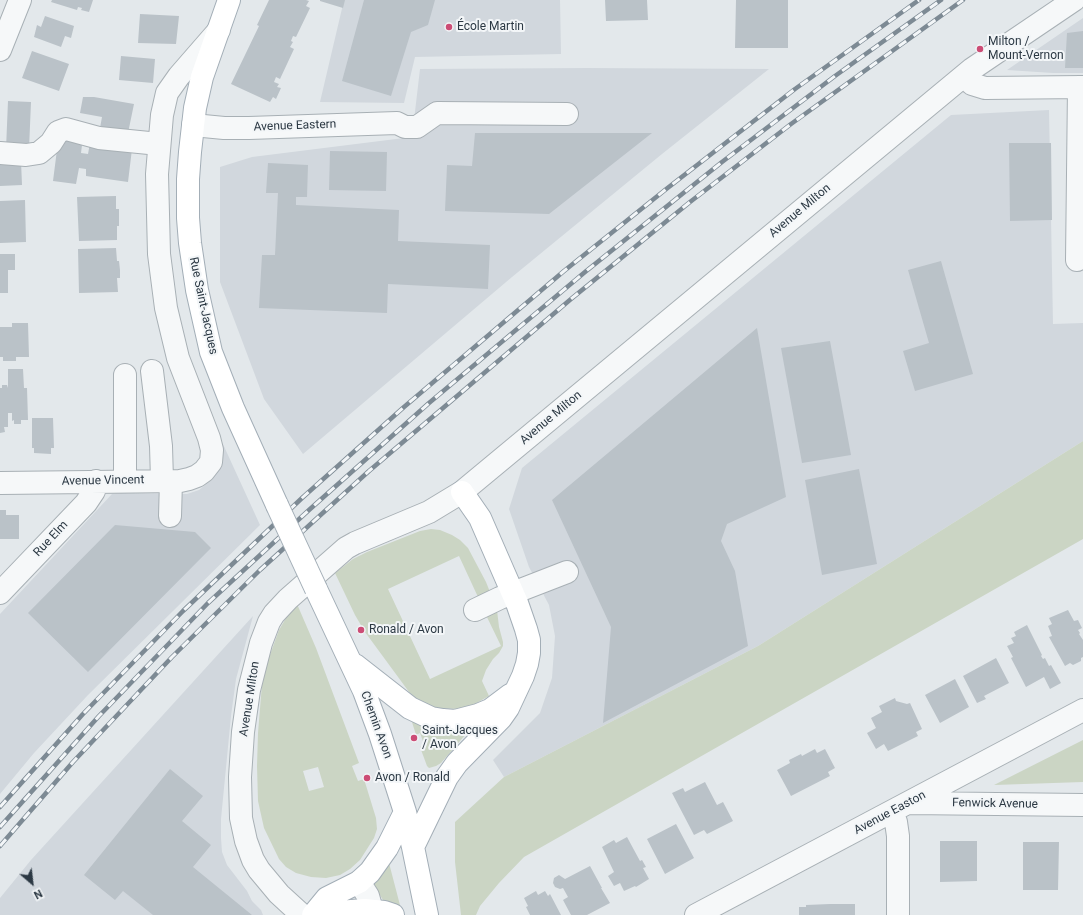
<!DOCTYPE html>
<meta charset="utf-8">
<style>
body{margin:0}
#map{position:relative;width:1083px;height:915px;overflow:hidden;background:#e3e8eb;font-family:Roboto,sans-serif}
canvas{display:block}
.north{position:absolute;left:12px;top:863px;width:40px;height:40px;-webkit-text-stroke:3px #f3f6f8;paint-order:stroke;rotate:152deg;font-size:11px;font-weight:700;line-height:16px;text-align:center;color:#2b3843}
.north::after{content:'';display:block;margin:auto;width:14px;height:18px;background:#2b3843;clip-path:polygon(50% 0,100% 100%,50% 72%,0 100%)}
</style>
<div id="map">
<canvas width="1083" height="915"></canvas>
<div class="north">N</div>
</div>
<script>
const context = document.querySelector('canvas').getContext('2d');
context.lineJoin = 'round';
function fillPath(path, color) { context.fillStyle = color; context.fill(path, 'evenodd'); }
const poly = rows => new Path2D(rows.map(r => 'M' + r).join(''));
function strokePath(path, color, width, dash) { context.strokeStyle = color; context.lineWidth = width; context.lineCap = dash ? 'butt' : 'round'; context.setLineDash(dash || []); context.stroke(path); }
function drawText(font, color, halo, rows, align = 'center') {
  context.font = font + ' Roboto,sans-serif'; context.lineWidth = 4; context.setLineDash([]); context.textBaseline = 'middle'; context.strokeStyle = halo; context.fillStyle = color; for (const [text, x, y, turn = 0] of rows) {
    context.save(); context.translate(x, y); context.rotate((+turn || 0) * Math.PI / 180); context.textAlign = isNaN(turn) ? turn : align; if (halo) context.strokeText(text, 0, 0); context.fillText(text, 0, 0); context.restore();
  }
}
fillPath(poly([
 [344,0,560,0,561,54,415,57,404,103,320,102],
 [1083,18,1083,73,1053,73,1007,70],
 [587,68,769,69,662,154,512,277,303,454,264,399,220,282,220,167,252,157,412,137,420,69],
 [1049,110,1053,324,1083,323,1083,441,758,646,504,777,493,760,540,713,552,678,555,636,549,605,529,567,509,509,522,468,951,115],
 [222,442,260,525,88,695,34,753,0,794,0,614,112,494,120,493,187,494,199,490,210,481,218,471,223,457],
 [253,616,236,679,231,716,221,819,221,838,222,852,227,865,247,891,252,901,261,910,263,915,0,915,0,898,31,860]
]), '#d1d7dd');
fillPath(poly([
 [1083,441,1083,539,524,857,499,883,480,906,476,915,461,915,455,862,455,822,504,777,758,646],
 [431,529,440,530,452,535,460,540,468,548,486,582,490,592,478,597,459,556,388,589,430,679,501,646,485,613,497,610,499,627,503,642,503,646,499,653,493,659,486,670,482,681,489,696,471,706,459,709,433,708,420,703,412,696,365,632,355,615,335,573,353,559,367,552,420,531],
 [297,604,316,648,359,763,352,766,358,781,364,779,376,818,377,829,374,838,360,860,350,869,340,875,326,878,311,877,296,873,286,867,279,859,264,828,258,801,257,766,258,733,262,684,267,663,279,630,289,613],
 [318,767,324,787,309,791,303,771],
 [413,721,453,731,465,730,466,734,441,763,436,766,429,768,427,766,420,747,424,744,420,733,416,735,412,722],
 [1083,740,1083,782,994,785],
 [389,863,401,909,383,900,373,884,382,875]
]), '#cbd5c4');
fillPath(poly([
 [52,0,93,0,89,12,81,10,82,8,78,7,77,10,51,2],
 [269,0,306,0,309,1,306,6,310,8,296,37,293,36,291,41,293,42,290,47,294,49,280,79,276,77,274,82,279,84,277,87,281,88,276,99,273,97,270,102,231,84,259,26,257,25],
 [320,0,345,0,343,8,320,1],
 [364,0,435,0,428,25,411,32,391,96,342,81],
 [605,0,647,0,648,20,606,21],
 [736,0,788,0,788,48,735,48],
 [140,14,179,16,176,44,138,43],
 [45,16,74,26,71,38,65,36,61,47,34,37,37,25,41,27],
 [1083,31,1083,68,1065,68,1067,33],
 [32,51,69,64,59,91,22,78],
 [121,56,155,59,153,83,119,80],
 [83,97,94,97,134,104,128,133,100,128,102,117,80,113],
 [8,101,31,102,29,149,6,149],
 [475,133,652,133,549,214,445,211,447,165,472,166],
 [59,134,83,137,81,153,88,154,90,143,132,149,128,182,86,176,86,169,79,168,76,184,53,181],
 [1009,143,1051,143,1052,220,1010,221],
 [330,151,387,152,386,191,329,190],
 [21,161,22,185,0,186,0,162],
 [268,163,308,165,307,197,296,197,296,205,399,210,398,241,490,245,488,289,388,284,387,313,259,308,262,255,275,255,278,193,266,193],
 [116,196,116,209,119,209,119,226,117,226,117,240,79,241,77,197],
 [25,200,26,242,0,243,0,201],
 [116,248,117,261,119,261,120,270,120,278,117,278,118,292,79,293,78,249],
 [0,254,15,254,15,270,8,270,8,293,0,293],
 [941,261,973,374,915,391,903,351,929,343,908,270],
 [12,323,28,323,29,357,16,357,16,361,3,361,3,357,0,357,0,327,12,327],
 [757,328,786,497,727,524,721,541,735,571,748,646,603,723,611,627,552,500],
 [830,341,851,455,802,463,781,348],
 [8,369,23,369,24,388,27,388,28,420,21,420,21,424,14,424,14,420,12,421,12,413,8,413,8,427,4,427,5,432,0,433,0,388,2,388,2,385,7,385,8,388],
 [32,418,53,418,54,448,51,448,51,454,34,453,34,448,32,448],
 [859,469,877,564,822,575,805,480],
 [0,510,6,510,6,515,19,515,19,539,0,539],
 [115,525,195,532,211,548,88,672,28,613],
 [1068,610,1074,621,1078,620,1082,628,1078,630,1080,633,1079,634,1083,640,1083,657,1081,658,1081,661,1073,665,1070,663,1065,666,1049,637,1052,636,1048,626,1052,624,1049,618],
 [1027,625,1042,655,1041,656,1043,659,1045,658,1049,666,1051,665,1061,683,1050,689,1044,677,1026,687,1011,658,1013,657,1007,646,1014,643,1011,638,1016,636,1014,632],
 [996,658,1009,683,984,696,986,699,977,703,963,676],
 [955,679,969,707,940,723,925,695],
 [895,698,896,701,907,704,910,703,922,729,916,732,918,736,888,751,884,744,876,749,867,733,876,728,871,718,882,712,879,706],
 [815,749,817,753,825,749,835,768,828,772,830,776,791,796,777,770,790,763,789,760,801,754,802,756],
 [170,769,203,796,182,821,211,845,193,867,252,915,153,915,123,891,115,900,84,875],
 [705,782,717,805,723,802,733,821,707,834,704,830,694,835,672,793,683,788,685,792],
 [676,824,694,858,665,874,647,839],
 [627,837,640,861,642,860,646,867,643,868,649,879,636,887,635,886,624,891,620,883,614,886,608,876,614,872,602,847,614,840,616,843],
 [940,841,977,841,977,881,940,882],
 [1023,842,1059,842,1058,890,1023,890],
 [590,866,602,888,601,888,610,903,587,915,571,915,563,900,568,897,563,888,560,889,555,887,553,883,554,878,559,875,565,879],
 [536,891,538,895,545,891,548,896,550,894,561,915,530,915,526,907,528,906,524,898],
 [830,904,855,904,855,915,799,915,799,907,806,907,806,905]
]), '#bac2c8');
const minor = poly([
 [0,50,20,0],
 [964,76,972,84,985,88,1083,87],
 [193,125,224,128,249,128,397,123,405,127,417,127,437,113,567,114],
 [0,153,26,155,39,153,51,143,58,132,66,129,99,138,159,144],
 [1077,260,1079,87],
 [152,371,161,446,162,480],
 [125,481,125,375],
 [0,483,180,481,189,479,197,476,204,471,211,462,212,450,209,438,178,358,166,308,159,254,157,174,162,115,167,93,179,76,219,30],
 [170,516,171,481],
 [0,593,86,503,94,491,96,481],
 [475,610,500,598,567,572],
 [910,803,1083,805],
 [892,812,896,822,898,836,898,915],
 [359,882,368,896,372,910],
 [302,915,279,894,259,870,253,860,246,841,241,818,240,777,243,732,249,690,261,643,269,622,274,614,288,599,346,548,355,543,429,512,462,492,972,69,1074,0],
 [696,915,1083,710]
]);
const major = poly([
 [229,0,202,77,195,108,190,152,188,179,188,218,190,243,197,290,211,352,233,408,277,505],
 [316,589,364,691,380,734,405,812,413,847,427,915],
 [355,665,410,708,431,718,443,720,455,721,478,715,490,710,510,695],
 [413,847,447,777,457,763,501,718,508,708,523,676,527,664,529,653,529,640,526,629,517,603,480,518,462,492],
 [313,915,327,898,359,882,370,872,387,848,405,812],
 [326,915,338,912,365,910,384,912,393,915]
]);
strokePath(minor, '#a8b0b5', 24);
strokePath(major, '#a3aeb7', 24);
strokePath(minor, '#f6f8f9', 22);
strokePath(major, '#fff', 22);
const rail = poly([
 [0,807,83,714,183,611,302,498,404,407,564,271,665,190,795,89,919,0],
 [0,827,99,716,208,603,309,510,429,403,585,272,722,162,835,76,941,0],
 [0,846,73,762,172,657,260,570,369,471,571,299,690,202,791,124,963,0]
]);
strokePath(rail, '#7d8a94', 4.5);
strokePath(rail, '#f3f6f8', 3, [9]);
const majorBridge = poly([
 [277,505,316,589]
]);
strokePath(majorBridge, '#a3aeb7', 24, []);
strokePath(majorBridge, '#fff', 22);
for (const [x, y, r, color] of [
 [449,27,4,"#cc4c75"],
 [980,49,4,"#cc4c75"],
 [361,630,4,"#cc4c75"],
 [414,738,4,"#cc4c75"],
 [367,778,4,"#cc4c75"]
]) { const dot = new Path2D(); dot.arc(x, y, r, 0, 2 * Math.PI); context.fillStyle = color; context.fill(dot); strokePath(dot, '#f3f6f8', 1.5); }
drawText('12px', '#2b3843', '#f3f6f8', [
 ["École Martin",457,27],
 ["Milton /",988,42],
 ["Mount-Vernon",988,56],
 ["Ronald / Avon",369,630],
 ["Saint-Jacques",422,731],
 ["/ Avon",422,745],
 ["Avon / Ronald",375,778]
], 'left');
drawText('12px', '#2b3843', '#f3f6f8', [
 ["Avenue Eastern",295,126,-2],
 ["Avenue Milton",800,211,-40],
 ["Rue Saint-Jacques",203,306,78],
 ["Avenue Milton",551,418,-40],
 ["Avenue Vincent",103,481,-1],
 ["Rue Elm",51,539,-47],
 ["Avenue Milton",250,699,-81],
 ["Chemin Avon",376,725,70],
 ["Fenwick Avenue",995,804,1],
 ["Avenue Easton",890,813,-28]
]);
</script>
